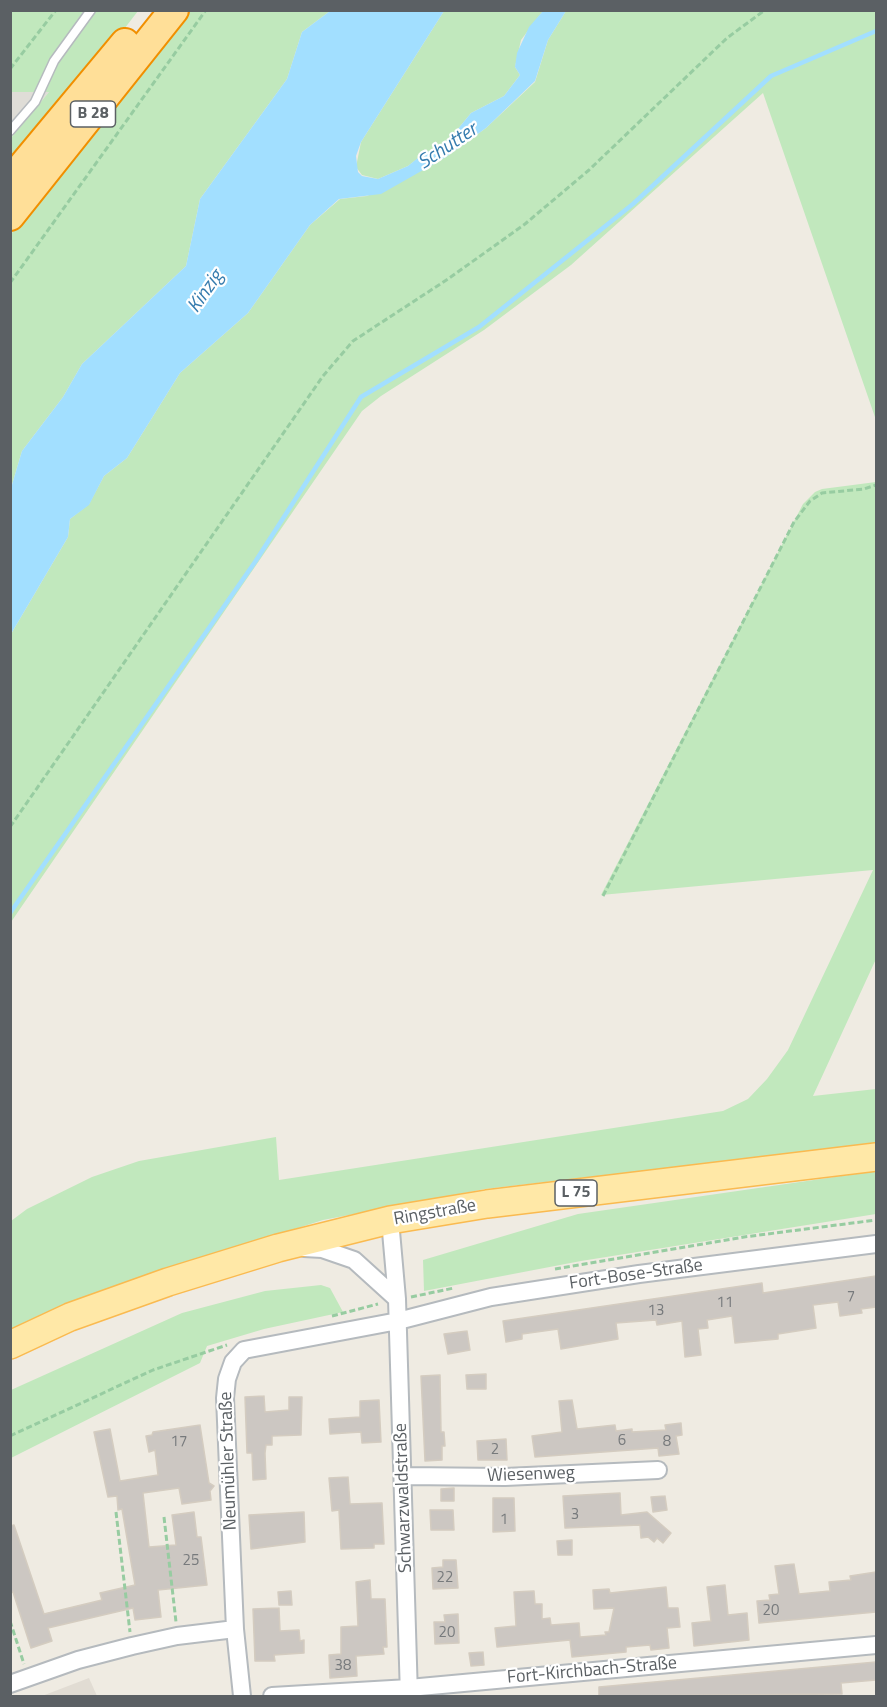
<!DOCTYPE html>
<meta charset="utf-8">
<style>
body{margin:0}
#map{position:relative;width:887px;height:1707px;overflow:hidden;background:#efebe2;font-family:"Titillium Web",sans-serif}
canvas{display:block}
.frame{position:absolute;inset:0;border:12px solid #5b6064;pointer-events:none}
</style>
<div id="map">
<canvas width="887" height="1707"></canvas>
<div class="frame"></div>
</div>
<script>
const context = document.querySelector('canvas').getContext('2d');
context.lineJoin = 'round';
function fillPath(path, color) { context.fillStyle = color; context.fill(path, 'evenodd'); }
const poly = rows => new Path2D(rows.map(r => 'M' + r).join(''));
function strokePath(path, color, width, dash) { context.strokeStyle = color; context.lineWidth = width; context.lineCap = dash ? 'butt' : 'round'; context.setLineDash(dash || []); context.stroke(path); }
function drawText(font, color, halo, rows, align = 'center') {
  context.font = font + ' "Titillium Web",sans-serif'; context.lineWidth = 4.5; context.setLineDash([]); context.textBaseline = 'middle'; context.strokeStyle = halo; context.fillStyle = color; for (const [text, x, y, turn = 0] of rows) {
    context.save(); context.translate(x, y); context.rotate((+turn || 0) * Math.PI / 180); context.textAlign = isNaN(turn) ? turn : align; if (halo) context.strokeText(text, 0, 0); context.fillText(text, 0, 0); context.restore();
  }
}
fillPath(poly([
 [11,92,49,92,11,138]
]), '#dfddd7');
fillPath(poly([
 [89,1678,97,1696,42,1696]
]), '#e1dcd3');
fillPath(poly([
 [10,11,138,11,70,99,11,169,11,138,49,92,11,92],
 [188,11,330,11,302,32,287,79,200,199,186,266,82,364,63,397,22,451,11,488,11,234,98,130],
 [444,11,543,11,521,40,515,67,520,75,504,96,471,113,444,146,425,153,408,166,378,179,362,175,356,167,361,142],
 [566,11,876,11,876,420,763,93,571,265,484,330,381,396,362,411,11,922,11,634,68,537,70,519,89,504,104,476,127,458,180,373,248,313,310,225,340,199,367,196,446,157,486,128,535,82,548,40],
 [876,482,876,959,813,1096,876,1089,876,1144,485,1189,323,1220,223,1252,11,1338,11,1221,27,1209,92,1177,139,1161,276,1137,279,1180,723,1111,748,1099,767,1079,788,1050,873,870,601,895,803,504,815,492,822,489],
 [876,1171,876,1214,581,1261,424,1291,423,1260,578,1214],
 [321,1285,330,1288,343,1312,264,1329,207,1346,200,1363,11,1458,11,1390,182,1313,265,1291]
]), '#c1e8bd');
fillPath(poly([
 [330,11,444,11,361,142,356,156,358,172,362,176,378,179,408,166,424,153,444,146,471,113,504,96,520,75,515,67,517,53,529,27,543,11,566,11,548,40,535,81,486,128,446,157,381,194,339,199,310,225,248,313,180,373,127,458,104,476,89,505,70,519,68,537,11,634,11,488,22,451,63,397,82,364,186,266,200,199,287,79,302,32]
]), '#a2dfff');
strokePath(poly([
 [10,913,255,562,361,397,479,327,633,204,771,76,876,31]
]), '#a2dfff', 4.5);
const building = poly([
 [876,1276,876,1307,861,1309,862,1313,840,1316,838,1302,813,1305,816,1328,778,1334,778,1339,735,1343,732,1316,707,1320,708,1328,698,1329,701,1355,685,1357,682,1321,657,1325,656,1320,616,1323,618,1339,561,1349,558,1329,522,1334,522,1339,506,1342,503,1321,762,1283,763,1293,876,1276],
 [467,1331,470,1350,448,1354,444,1334,467,1331],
 [486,1374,486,1389,467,1389,466,1375,486,1374],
 [440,1375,441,1432,444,1432,445,1446,442,1446,442,1460,425,1461,421,1376,440,1375],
 [264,1396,265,1412,289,1410,289,1397,302,1397,301,1435,272,1436,272,1445,266,1445,265,1453,266,1479,253,1480,252,1453,247,1453,245,1397,264,1396],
 [379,1400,381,1442,362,1443,361,1432,330,1434,329,1419,360,1417,360,1401,379,1400],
 [572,1400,577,1429,615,1425,616,1431,632,1429,632,1432,666,1430,665,1425,681,1423,682,1435,676,1436,679,1454,659,1456,658,1448,535,1457,532,1436,562,1432,559,1401,572,1400],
 [200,1425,209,1483,214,1486,210,1491,211,1500,182,1504,179,1488,143,1493,149,1547,176,1545,172,1515,194,1512,197,1537,201,1537,207,1585,158,1590,161,1617,135,1620,133,1608,48,1628,52,1641,31,1648,13,1592,10,1593,10,1526,14,1525,44,1614,102,1600,100,1593,135,1585,122,1509,118,1510,117,1496,108,1497,94,1432,110,1429,120,1481,158,1475,155,1450,149,1452,146,1436,152,1435,153,1432,200,1425],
 [506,1439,507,1460,478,1460,477,1441,506,1439],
 [348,1477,350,1504,382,1503,384,1544,374,1544,374,1548,341,1549,339,1510,332,1511,329,1478,348,1477],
 [454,1488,454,1501,441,1501,441,1489,454,1488],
 [620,1493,621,1515,647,1512,671,1533,663,1543,657,1538,654,1542,648,1537,641,1538,640,1525,565,1528,563,1496,620,1493],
 [665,1496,667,1510,653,1512,651,1497,665,1496],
 [493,1498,514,1498,515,1531,493,1532,493,1498],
 [430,1510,453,1510,454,1530,431,1530,430,1510],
 [304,1512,305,1542,251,1549,249,1515,304,1512],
 [572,1540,572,1555,558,1555,557,1541,572,1540],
 [443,1560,456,1560,458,1588,433,1589,432,1568,443,1567,443,1560],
 [794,1564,799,1594,830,1591,829,1582,851,1580,850,1576,876,1572,876,1612,759,1623,757,1601,770,1600,769,1595,779,1594,775,1566,794,1564],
 [370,1580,371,1599,385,1599,387,1647,383,1647,384,1654,356,1656,357,1676,330,1678,329,1655,341,1654,341,1627,358,1626,356,1582,370,1580],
 [725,1585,728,1615,747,1613,749,1640,694,1646,692,1623,711,1621,707,1587,725,1585],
 [666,1587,668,1608,678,1608,680,1627,667,1628,669,1648,651,1650,650,1645,626,1647,626,1652,572,1657,570,1640,497,1647,495,1628,516,1626,514,1592,534,1591,535,1604,542,1604,542,1619,550,1618,551,1625,579,1623,580,1637,606,1635,605,1632,609,1632,614,1608,594,1609,593,1590,609,1589,610,1593,666,1587],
 [291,1591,292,1605,279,1605,278,1592,291,1591],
 [279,1608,280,1631,299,1630,300,1641,304,1640,304,1653,274,1655,275,1661,255,1661,253,1609,279,1608],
 [458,1614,459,1643,435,1644,434,1622,445,1622,444,1615,458,1614],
 [483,1652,484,1665,471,1666,469,1653,483,1652],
 [876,1662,876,1680,841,1683,842,1694,599,1696,599,1687,876,1662]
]);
fillPath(building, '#ccc7c2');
strokePath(building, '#d4ccc0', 1.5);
const service = poly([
 [10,131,35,102,54,61,91,10]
]);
const minor = poly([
 [390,1220,397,1299,409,1696],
 [304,1248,322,1249,354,1260,397,1299],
 [404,1476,505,1477,658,1470],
 [10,1684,78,1660,132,1646,177,1636,235,1629],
 [242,1696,235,1629,225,1398,227,1379,233,1362,244,1350,398,1321,491,1297,639,1274,876,1244],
 [272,1696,409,1688,876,1645]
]);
const primary = poly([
 [10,1345,70,1317,168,1282,278,1248,390,1220,487,1204,876,1157]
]);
const trunk = poly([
 [10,181,125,43],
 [10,216,174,10]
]);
strokePath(service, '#b5babe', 11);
strokePath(minor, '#b5babe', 20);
strokePath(primary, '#faba50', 30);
strokePath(trunk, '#f18f00', 32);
strokePath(poly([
 [10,69,56,10],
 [10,283,206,10],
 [10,827,323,376,353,341,448,279,525,224,589,170,727,38,765,10],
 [603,896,794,522,810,501,822,493,864,489,876,485],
 [555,1269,744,1237,876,1220],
 [411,1297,454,1288],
 [332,1316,378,1304],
 [10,1436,153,1370,227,1345],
 [116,1512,130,1632],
 [164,1517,176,1622],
 [10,1621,24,1664]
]), '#97cca1', 3, [6, 3]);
strokePath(service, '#fff', 8);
strokePath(minor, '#fff', 16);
strokePath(primary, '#ffe8a7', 27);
strokePath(trunk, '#ffdf98', 28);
drawText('15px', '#777a7c', null, [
 ["7",851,1297],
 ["11",725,1303],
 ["13",656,1311],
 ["6",622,1441],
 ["17",179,1442],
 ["8",667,1442],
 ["2",495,1450],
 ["3",575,1515],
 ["1",504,1520],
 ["25",191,1561],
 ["22",445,1578],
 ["20",771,1611],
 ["20",447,1633],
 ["38",343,1666]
]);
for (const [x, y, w] of [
 [93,114,45],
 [576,1193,42]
]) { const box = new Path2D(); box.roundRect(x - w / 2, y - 13, w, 26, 4.5); context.fillStyle = '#fff'; context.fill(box); strokePath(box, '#5b6064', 1.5); }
drawText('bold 16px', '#5b6064', null, [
 ["B 28",93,114],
 ["L 75",576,1193]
]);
drawText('18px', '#5b6064', '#fff', [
 ["Ringstraße",435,1213,-10],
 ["Fort-Bose-Straße",636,1275,-8],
 ["Neumühler Straße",229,1461,-92],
 ["Wiesenweg",531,1475,-2],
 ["Schwarzwaldstraße",404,1498,-92],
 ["Fort-Kirchbach-Straße",592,1671,-5]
]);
drawText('italic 20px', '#367cae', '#fff', [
 ["Schutter",448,147,-34],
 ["Kinzig",206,292,-55]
]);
</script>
